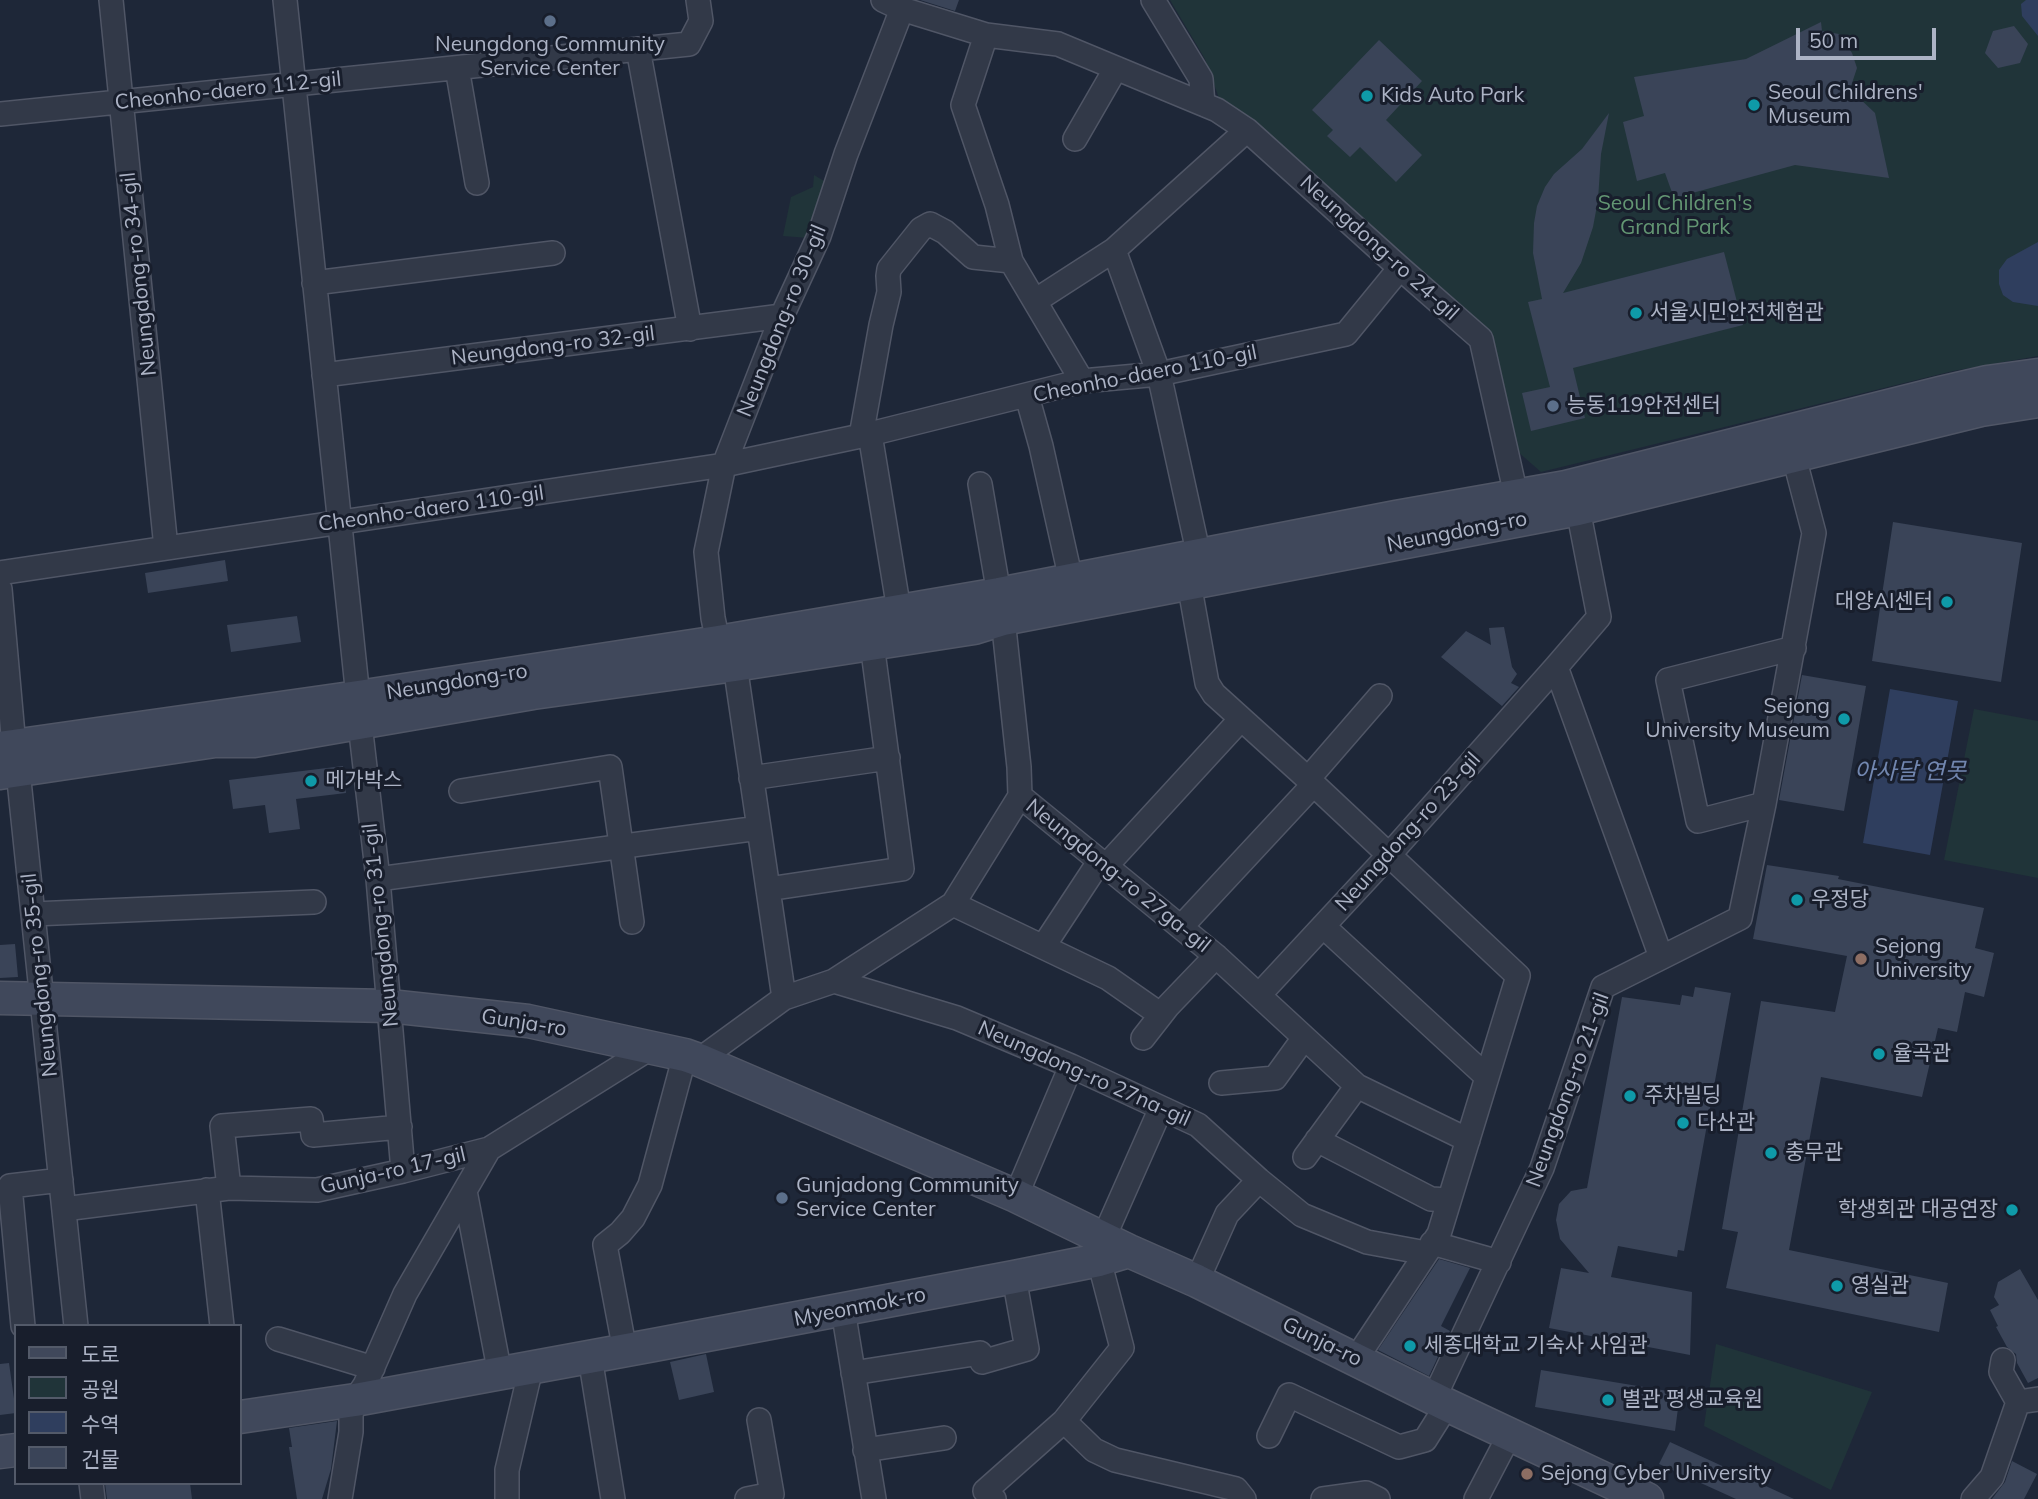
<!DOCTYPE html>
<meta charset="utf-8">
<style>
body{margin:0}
#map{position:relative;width:2038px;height:1499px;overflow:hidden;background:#1e2738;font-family:Mulish,"Noto Sans KR",sans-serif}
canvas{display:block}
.legend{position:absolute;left:14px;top:1324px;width:228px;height:161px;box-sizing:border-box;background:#181e2c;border:2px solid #535a69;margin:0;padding:9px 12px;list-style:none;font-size:21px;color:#acb3c5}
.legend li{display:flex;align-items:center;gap:14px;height:35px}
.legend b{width:35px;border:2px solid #535a69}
.scale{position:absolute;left:1796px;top:28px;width:140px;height:32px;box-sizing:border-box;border:4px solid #acb3c5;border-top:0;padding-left:9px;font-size:21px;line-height:24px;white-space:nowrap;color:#acb3c5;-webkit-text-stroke:5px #181e2c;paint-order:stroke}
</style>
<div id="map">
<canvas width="2038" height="1499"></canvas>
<ul class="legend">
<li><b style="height:9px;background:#40485b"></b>도로</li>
<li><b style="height:19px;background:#203439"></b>공원</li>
<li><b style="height:19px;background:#2f3e5e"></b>수역</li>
<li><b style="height:19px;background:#3a4458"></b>건물</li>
</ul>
<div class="scale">50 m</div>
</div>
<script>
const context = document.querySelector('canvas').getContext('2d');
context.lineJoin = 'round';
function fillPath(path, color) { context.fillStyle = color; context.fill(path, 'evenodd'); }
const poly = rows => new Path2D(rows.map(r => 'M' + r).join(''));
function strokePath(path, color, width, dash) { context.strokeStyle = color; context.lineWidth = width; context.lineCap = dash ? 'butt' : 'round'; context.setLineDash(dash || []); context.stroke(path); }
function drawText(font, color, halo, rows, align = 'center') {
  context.font = font + ' Mulish,"Noto Sans KR",sans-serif'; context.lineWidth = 6; context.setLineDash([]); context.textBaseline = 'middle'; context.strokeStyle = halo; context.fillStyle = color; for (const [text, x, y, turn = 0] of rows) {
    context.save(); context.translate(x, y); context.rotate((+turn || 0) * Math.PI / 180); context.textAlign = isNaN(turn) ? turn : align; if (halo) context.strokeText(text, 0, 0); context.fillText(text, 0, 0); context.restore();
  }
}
fillPath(poly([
 [1170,0,2038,0,2038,356,1953,371,1541,472,1517,451,1490,331,1407,259,1265,131,1220,101,1205,59],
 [814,175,829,184,809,238,783,236,791,197,813,187],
 [1974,709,2038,721,2038,878,1944,860],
 [1716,1344,1872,1392,1831,1490,1704,1426]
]), '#203439');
fillPath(poly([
 [2026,0,2038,0,2038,36,2022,16,2021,4],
 [2038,242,2038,306,2013,302,2003,295,1999,284,1999,270,2007,259],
 [1890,689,1958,701,1930,855,1863,843]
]), '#2f3e5e');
fillPath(poly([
 [920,0,959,0,955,11],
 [1821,22,1822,31,1839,34,1852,53,1857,68,1851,86,1858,97,1875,113,1889,178,1795,165,1674,198,1665,173,1637,181,1623,122,1644,116,1634,77,1746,59],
 [2014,26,2028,44,2020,63,1998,68,1985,53,1993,31],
 [1379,40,1422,81,1386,120,1422,155,1396,182,1360,147,1350,157,1327,136,1333,130,1312,110],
 [1609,113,1601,154,1598,200,1593,227,1581,263,1563,293,1724,252,1743,325,1573,368,1585,418,1531,431,1522,393,1550,387,1528,302,1542,299,1533,253,1534,223,1537,206,1545,187,1554,174,1582,149],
 [1893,522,2022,543,2001,682,1872,661],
 [225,560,228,581,148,593,145,573],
 [297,616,301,642,231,652,227,625],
 [1504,627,1512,667,1517,674,1511,683,1519,687,1502,706,1441,657,1466,631,1491,645,1489,628],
 [1802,675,1866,686,1844,811,1779,800],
 [343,766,346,793,296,799,300,829,269,833,265,805,233,809,229,780],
 [1767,865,1839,876,1838,879,1984,908,1975,948,1994,953,1984,997,1965,992,1957,1032,1938,1028,1922,1097,1821,1077,1789,1250,1948,1283,1939,1332,1726,1288,1738,1232,1722,1229,1761,1001,1835,1012,1847,956,1753,939],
 [15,944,18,977,0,978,0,945],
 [1695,987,1731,993,1684,1251,1678,1250,1677,1257,1618,1246,1611,1277,1692,1292,1690,1355,1549,1328,1561,1268,1589,1273,1560,1239,1556,1220,1559,1204,1571,1191,1587,1188,1622,997,1680,1005,1682,995,1693,997],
 [1439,1259,1470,1268,1441,1326,1450,1331,1429,1376,1378,1350],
 [2020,1269,2038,1300,2038,1378,2028,1383,2017,1363,2016,1354,2007,1347,1996,1327,1998,1326,1990,1310,1999,1305,1994,1297,1998,1282],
 [706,1354,714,1392,679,1400,670,1362],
 [9,1363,16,1413,0,1415,0,1364],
 [1541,1370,1680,1393,1675,1431,1535,1407],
 [337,1421,331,1469,322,1499,297,1499,289,1447,292,1447,289,1428],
 [1670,1442,1794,1499,1736,1499,1659,1464],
 [2012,1461,2037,1474,2024,1499,1992,1499,2005,1482],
 [105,1483,190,1483,192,1499,107,1499]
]), '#3a4458');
const street = poly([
 [111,0,166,548],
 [285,0,358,697],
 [883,0,902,9,986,35,1058,44,1217,110,1247,130,1400,268,1481,339,1516,495],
 [1153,0,1201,79,1203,104],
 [986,35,963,105,997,205,1011,261,1082,381],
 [638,49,690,329],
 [457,68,477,183],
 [0,114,689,44,701,21,698,0],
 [1075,139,1116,68],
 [314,283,553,253],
 [1035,301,1114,250],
 [324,375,782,316],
 [1027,396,1041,446,1071,580],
 [870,434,899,610],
 [861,436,881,325,889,292,888,276,889,269,921,229,930,224,945,232,973,257,1011,261],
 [980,484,999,594],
 [1199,556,1159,374,1114,250,1247,130],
 [0,573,724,465,870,434,1082,381,1159,374,1346,334,1400,268],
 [1189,583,1207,683,1214,694,1308,779,1518,976,1439,1234,1356,1359],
 [0,589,14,746],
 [718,642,713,618,706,552,724,465,782,316,819,236,846,154,902,9],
 [735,665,784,998],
 [1556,667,1661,957],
 [360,724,378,879,403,1171],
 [18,771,76,1326],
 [751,778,888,758],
 [1308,779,1380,696],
 [461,791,610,767,632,922],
 [1020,796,1216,956,1357,1086,1468,1140],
 [1764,804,1698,821,1668,680,1794,648],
 [1105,867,1241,719],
 [378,879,759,828],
 [768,889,902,869,872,644],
 [953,904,1108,978,1161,1015],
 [33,914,314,902],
 [1323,926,1487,1077],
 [1181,927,1314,784],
 [1043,947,1099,862],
 [834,981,957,1018,1071,1066,1198,1125,1259,1180,1302,1215,1367,1242,1426,1253],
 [1259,995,1389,855,1556,667,1599,617,1578,509],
 [1143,1038,1168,1006,1216,956],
 [699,1060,784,998,834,981,953,904,1020,796,1019,767,1003,619],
 [1221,1083,1275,1078,1304,1038],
 [1317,1140,1431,1199,1449,1200],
 [1305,1157,1357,1086],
 [229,1188,222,1126,311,1119,313,1135,400,1127],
 [207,1190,222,1326],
 [465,1191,500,1374],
 [1016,1196,1071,1066],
 [64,1209,229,1188,317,1190,403,1171,489,1149,652,1047],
 [1104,1237,1161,1108],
 [1432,1243,1499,1262],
 [1197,1281,1227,1214,1259,1180],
 [843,1310,874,1499],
 [23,1326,10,1186,61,1180],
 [278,1339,373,1368],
 [625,1351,605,1245,620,1233,633,1218,650,1185,685,1055],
 [590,1357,613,1499],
 [2003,1360,2001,1372,2018,1402],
 [853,1373,980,1353,982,1362,1027,1349,1014,1277],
 [1434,1398,1542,1168,1603,987,1740,918,1764,804,1814,533,1794,457],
 [1064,1421,1094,1450,1115,1460,1236,1489,1244,1499],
 [1269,1436,1289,1395,1399,1447,1425,1440,1447,1405],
 [865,1450,944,1438],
 [91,1483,93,1499],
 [340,1499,351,1432,351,1415,355,1400,365,1385,405,1294,489,1149],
 [507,1499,507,1470,531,1368],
 [747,1499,772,1494,759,1420],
 [994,1499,985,1491,1064,1421,1122,1348,1099,1260],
 [1323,1499,1366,1493,1378,1499],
 [1476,1499,1510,1434],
 [1973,1499,1992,1477,2018,1402,2038,1399]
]);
const secondary = poly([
 [0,748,358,697,718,642,999,594,1396,517,1566,487,1940,393,1987,382,2038,375],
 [0,773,215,741,254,741,533,693,735,665,974,628,1003,619,1578,509,1981,410,2038,401],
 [0,998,389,1006,528,1021,685,1055,699,1060,1016,1196,1129,1251,1197,1281,1447,1405,1647,1499],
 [240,1417,355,1400,654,1345,1014,1277,1099,1260,1129,1251],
 [0,1452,16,1450]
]);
strokePath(street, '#505666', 26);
strokePath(secondary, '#505666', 35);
strokePath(street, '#323948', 23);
strokePath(secondary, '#40485b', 32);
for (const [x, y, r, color] of [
 [550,21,7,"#5c6f8a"],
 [1367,96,7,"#0f9aa8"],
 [1754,105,7,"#0f9aa8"],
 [1636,313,7,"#0f9aa8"],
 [1553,406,7,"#5c6f8a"],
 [1947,602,7,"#0f9aa8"],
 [1844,719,7,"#0f9aa8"],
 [311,781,7,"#0f9aa8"],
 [1797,900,7,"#0f9aa8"],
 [1861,959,7,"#8d6e63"],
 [1879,1054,7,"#0f9aa8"],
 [1630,1096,7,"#0f9aa8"],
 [1683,1123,7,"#0f9aa8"],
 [1771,1153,7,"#0f9aa8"],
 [782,1198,7,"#5c6f8a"],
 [2012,1210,7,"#0f9aa8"],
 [1837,1286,7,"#0f9aa8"],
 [1410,1346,7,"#0f9aa8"],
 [1608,1400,7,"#0f9aa8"],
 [1527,1474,7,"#8d6e63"]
]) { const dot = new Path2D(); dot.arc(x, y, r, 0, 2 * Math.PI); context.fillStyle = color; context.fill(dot); strokePath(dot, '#181e2c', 2.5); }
drawText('21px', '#acb3c5', '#181e2c', [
 ["Neungdong Community",550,45,"center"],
 ["Service Center",550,69,"center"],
 ["Seoul Childrens'",1768,93],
 ["Museum",1768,117],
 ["Kids Auto Park",1381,96],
 ["서울시민안전체험관",1650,313],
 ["능동119안전센터",1567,406],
 ["대양AI센터",1933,602,"right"],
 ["Sejong",1830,707,"right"],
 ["University Museum",1830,731,"right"],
 ["메가박스",325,781],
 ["우정당",1811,900],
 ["Sejong",1875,947],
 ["University",1875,971],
 ["율곡관",1893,1054],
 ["주차빌딩",1644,1096],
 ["다산관",1697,1123],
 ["충무관",1785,1153],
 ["Gunjadong Community",796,1186],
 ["Service Center",796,1210],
 ["학생회관 대공연장",1998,1210,"right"],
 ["영실관",1851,1286],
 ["세종대학교 기숙사 사임관",1424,1346],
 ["별관 평생교육원",1622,1400],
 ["Sejong Cyber University",1541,1474]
], 'left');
drawText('21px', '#acb3c5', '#181e2c', [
 ["Cheonho-daero 112-gil",228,91,-6],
 ["Neungdong-ro 24-gil",1379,248,42],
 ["Neungdong-ro 34-gil",139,274,-96],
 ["Neungdong-ro 30-gil",782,321,-68],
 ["Neungdong-ro 32-gil",553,346,-7],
 ["Cheonho-daero 110-gil",1145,374,-11],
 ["Cheonho-daero 110-gil",431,509,-8],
 ["Neungdong-ro",1457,532,-11],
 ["Neungdong-ro",457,682,-9],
 ["Neungdong-ro 23-gil",1408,832,-48],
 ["Neungdong-ro 27ga-gil",1118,876,39],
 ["Neungdong-ro 31-gil",381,925,-96],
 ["Neungdong-ro 35-gil",40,975,-96],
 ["Gunja-ro",524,1023,9],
 ["Neungdong-ro 27na-gil",1084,1074,24],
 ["Neungdong-ro 21-gil",1568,1090,-70],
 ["Gunja-ro 17-gil",393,1171,-13],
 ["Myeonmok-ro",860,1307,-11],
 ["Gunja-ro",1322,1342,26]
]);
drawText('21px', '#639673', '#181e2c', [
 ["Seoul Children's",1675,204],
 ["Grand Park",1675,228]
]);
drawText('italic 23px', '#7287b0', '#181e2c', [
 ["아사달 연못",1910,772]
]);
</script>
